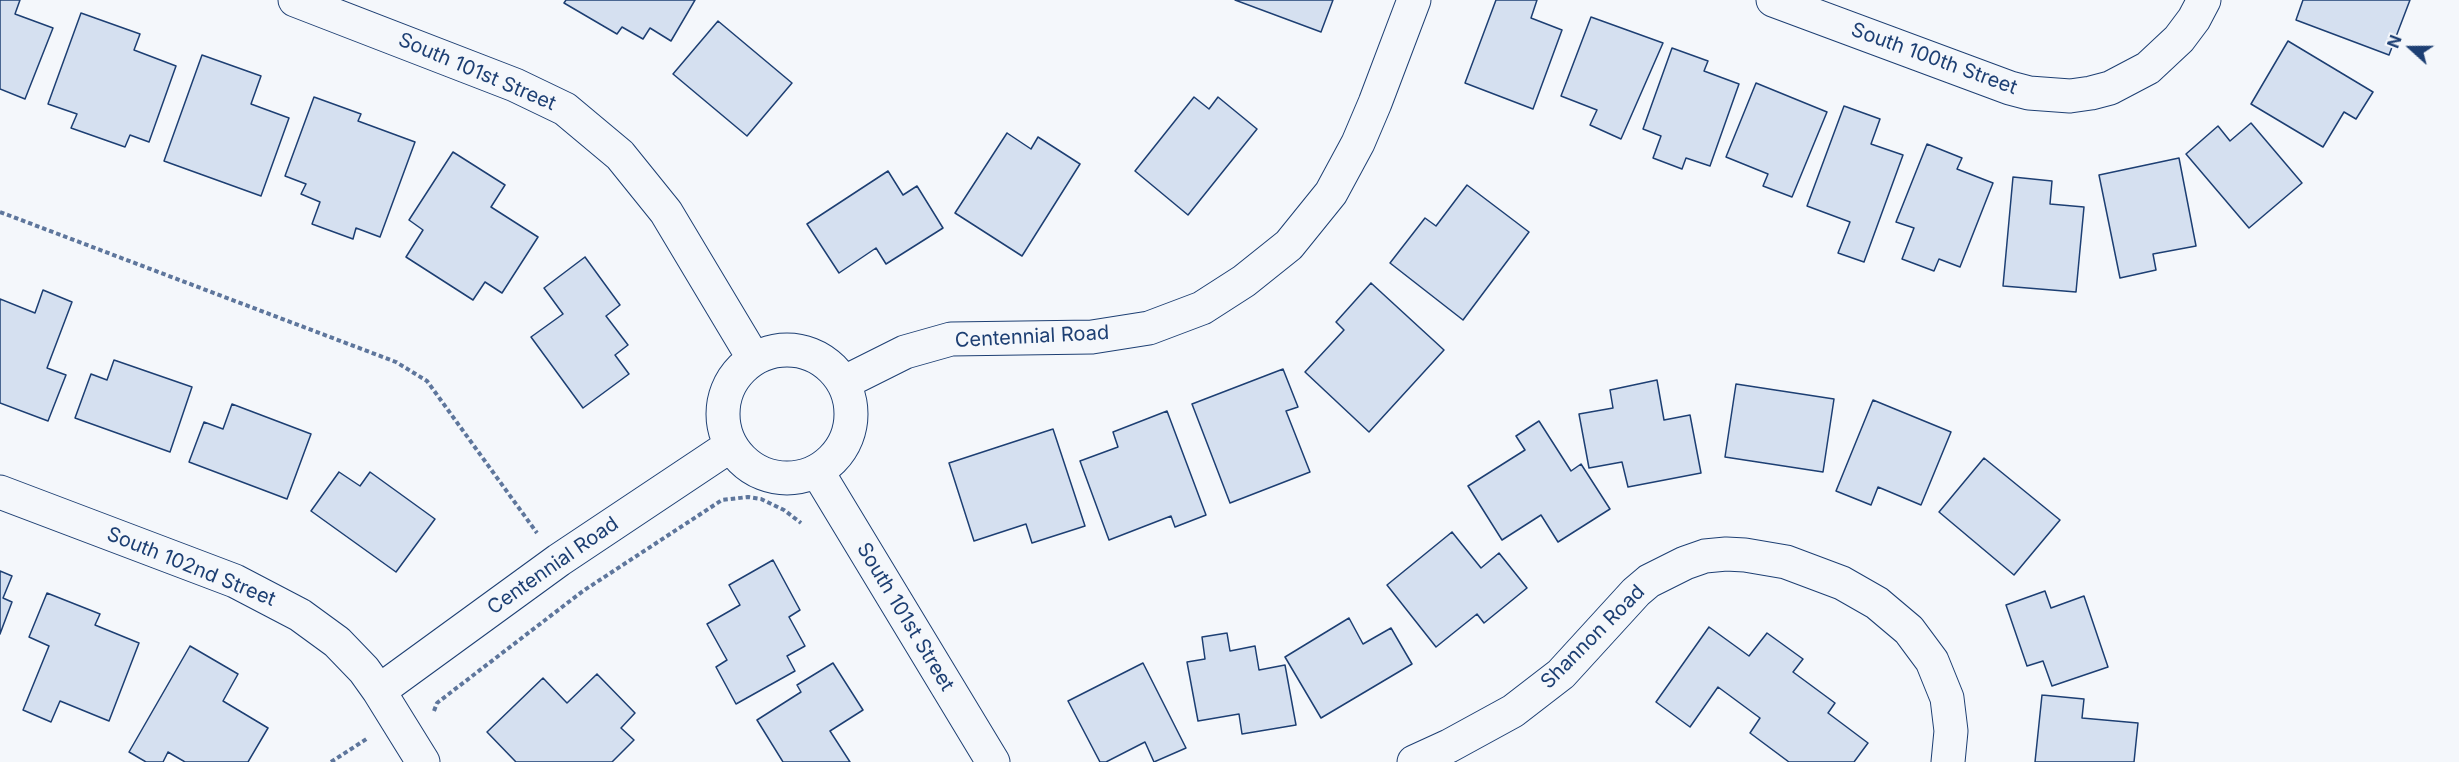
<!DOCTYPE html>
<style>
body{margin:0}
#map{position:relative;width:2459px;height:762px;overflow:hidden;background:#f4f7fb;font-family:Inter,sans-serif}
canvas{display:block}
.north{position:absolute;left:2381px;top:18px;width:60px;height:60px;-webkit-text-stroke:4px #f4f7fb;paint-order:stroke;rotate:291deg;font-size:16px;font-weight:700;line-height:24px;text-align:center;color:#1d3f73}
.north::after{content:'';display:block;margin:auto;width:21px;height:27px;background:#1d3f73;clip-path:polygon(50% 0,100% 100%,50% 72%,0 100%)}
</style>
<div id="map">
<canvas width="2459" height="762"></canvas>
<div class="north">N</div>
</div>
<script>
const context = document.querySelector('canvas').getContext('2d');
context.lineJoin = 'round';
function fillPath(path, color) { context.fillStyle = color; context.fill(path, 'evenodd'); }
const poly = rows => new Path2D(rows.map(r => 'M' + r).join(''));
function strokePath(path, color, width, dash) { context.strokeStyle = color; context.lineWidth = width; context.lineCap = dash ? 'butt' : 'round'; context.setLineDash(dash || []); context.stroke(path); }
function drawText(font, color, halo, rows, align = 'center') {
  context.font = font + ' Inter,sans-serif'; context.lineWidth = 4.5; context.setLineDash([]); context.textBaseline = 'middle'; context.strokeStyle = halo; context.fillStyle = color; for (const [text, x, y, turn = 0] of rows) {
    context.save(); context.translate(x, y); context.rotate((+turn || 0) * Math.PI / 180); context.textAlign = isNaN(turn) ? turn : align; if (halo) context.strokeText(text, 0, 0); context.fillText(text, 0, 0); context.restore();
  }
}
const building = poly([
 [0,0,20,0,15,14,53,28,25,99,0,89,0,0],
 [566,0,695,0,671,41,650,28,643,39,622,27,617,34,564,3,566,0],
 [1235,0,1333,0,1321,32,1235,0],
 [1496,0,1537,0,1531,18,1562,30,1533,109,1465,83,1496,0],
 [2303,0,2410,0,2389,55,2296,20,2303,0],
 [81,13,140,34,134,50,176,66,149,142,130,135,125,147,71,128,77,114,48,104,81,13],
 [1591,17,1663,43,1621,139,1590,125,1597,110,1561,96,1591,17],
 [718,21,792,83,747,136,673,74,718,21],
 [2288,41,2373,92,2356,119,2344,112,2323,147,2251,104,2288,41],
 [1672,48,1708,61,1704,71,1739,84,1710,166,1686,158,1682,169,1653,158,1661,136,1643,129,1672,48],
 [202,55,261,76,251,104,289,118,261,196,164,161,202,55],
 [1756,83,1827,112,1792,197,1763,186,1768,174,1726,157,1756,83],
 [314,97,361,114,358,121,415,142,380,237,356,228,353,239,312,224,320,202,301,194,306,184,285,176,314,97],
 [1194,97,1209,109,1218,97,1257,129,1188,215,1135,171,1194,97],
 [1844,106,1880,119,1871,144,1903,155,1864,262,1838,253,1850,222,1807,206,1844,106],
 [2251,123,2302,183,2249,228,2186,154,2218,126,2230,141,2251,123],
 [1007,133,1031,149,1038,137,1080,164,1022,256,955,213,1007,133],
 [1927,144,1962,158,1957,169,1993,183,1960,267,1939,259,1934,271,1902,259,1914,228,1896,222,1927,144],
 [453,152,505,185,491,207,538,237,502,293,485,282,473,300,406,257,423,230,409,220,453,152],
 [2179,158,2196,246,2153,254,2156,270,2120,278,2099,175,2179,158],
 [888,171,903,195,917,186,943,228,886,264,876,248,839,273,807,224,888,171],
 [2013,177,2052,181,2050,204,2084,207,2076,292,2003,286,2013,177],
 [1467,185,1529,232,1463,320,1390,263,1425,218,1436,226,1467,185],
 [585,257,620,305,606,316,628,345,615,355,629,374,583,408,531,337,563,314,544,288,585,257],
 [1371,283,1444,350,1369,432,1305,372,1344,330,1336,322,1371,283],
 [43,290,72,302,47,368,66,375,48,421,0,403,0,299,35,313,43,290],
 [114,360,192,387,170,452,75,418,91,374,107,380,114,360],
 [1283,369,1298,407,1286,411,1310,472,1230,503,1192,404,1283,369],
 [1657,380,1664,420,1690,415,1701,473,1628,487,1622,462,1589,468,1579,414,1613,408,1610,390,1657,380],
 [1736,384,1834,399,1823,472,1725,457,1736,384],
 [1873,400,1951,432,1921,505,1878,487,1871,505,1836,491,1873,400],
 [232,404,311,434,287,499,189,462,204,422,223,429,232,404],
 [1167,411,1206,515,1175,527,1171,516,1109,540,1080,461,1118,447,1113,432,1167,411],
 [1539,421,1571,471,1581,464,1610,509,1558,542,1541,515,1502,540,1468,486,1525,450,1516,436,1539,421],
 [1053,429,1085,526,1032,543,1026,524,974,541,949,463,1053,429],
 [1984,458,2060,520,2014,575,1939,512,1984,458],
 [339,472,360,486,370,472,435,519,396,572,311,511,339,472],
 [1452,532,1481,568,1499,553,1527,588,1484,623,1477,614,1436,647,1387,585,1452,532],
 [773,560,800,610,789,617,805,646,787,656,795,671,736,704,716,667,727,660,707,624,740,605,729,585,773,560],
 [0,571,12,576,3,598,12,602,0,634,0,571],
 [2045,591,2051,608,2084,596,2108,667,2052,686,2043,661,2027,666,2006,605,2045,591],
 [47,593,100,614,95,625,139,643,109,721,60,701,51,722,23,710,49,646,29,637,47,593],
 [1349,618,1363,644,1391,628,1412,664,1321,718,1285,657,1349,618],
 [1709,627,1749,656,1767,633,1803,659,1793,672,1835,703,1828,713,1868,743,1854,762,1789,762,1750,733,1760,718,1718,687,1690,727,1656,702,1709,627],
 [1227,633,1230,651,1255,646,1259,670,1285,665,1296,725,1242,734,1239,714,1198,721,1187,662,1205,659,1202,637,1227,633],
 [190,646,238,674,223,701,268,728,248,762,185,762,168,752,163,762,146,762,129,752,190,646],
 [833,663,863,710,830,731,850,762,783,762,757,720,801,692,797,685,833,663],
 [1143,663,1186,748,1154,762,1145,742,1106,762,1100,762,1068,701,1143,663],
 [597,674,635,713,621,728,634,740,612,762,516,762,487,732,543,678,567,703,597,674],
 [2042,695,2084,699,2082,718,2138,723,2134,762,2035,762,2042,695]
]);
fillPath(building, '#d5e0f0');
strokePath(building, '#1d3f73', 1.5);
const minor = poly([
 [295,0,515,85,565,109,620,155,666,212,754,359],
 [1773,0,2010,88,2029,93,2070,96,2091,93,2110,88,2148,68,2179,39,2194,19,2204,0],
 '723 414a64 64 0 1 1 128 0a64 64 0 1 1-128 0Z',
 [843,383,905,352,951,339,1092,337,1149,328,1202,308,1244,281,1289,245,1331,193,1358,143,1375,103,1414,0],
 [817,471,993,762],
 [0,492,235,581,300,615,337,642,364,670,379,691,423,762],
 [379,691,559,560,730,446],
 [1414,762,1449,746,1513,711,1561,674,1636,592,1649,581,1685,563,1705,556,1726,554,1745,555,1786,562,1842,583,1877,603,1909,630,1932,661,1947,698,1951,731,1948,762]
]);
strokePath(minor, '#1d3f73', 35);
strokePath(poly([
 [0,212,396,362,427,381,537,533],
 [434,711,437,703,583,591,722,500,748,497,761,499,784,510,801,523],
 [331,762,368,738]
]), '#5e769c', 4, [4.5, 3]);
strokePath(minor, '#f4f7fb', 33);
drawText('20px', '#1d3f73', '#f4f7fb', [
 ["South 100th Street",1934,59,20],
 ["South 101st Street",477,72,23],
 ["Centennial Road",1032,337,-3],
 ["Centennial Road",553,566,-35],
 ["South 102nd Street",191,567,22],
 ["South 101st Street",905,617,59],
 ["Shannon Road",1593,637,-45]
]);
</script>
